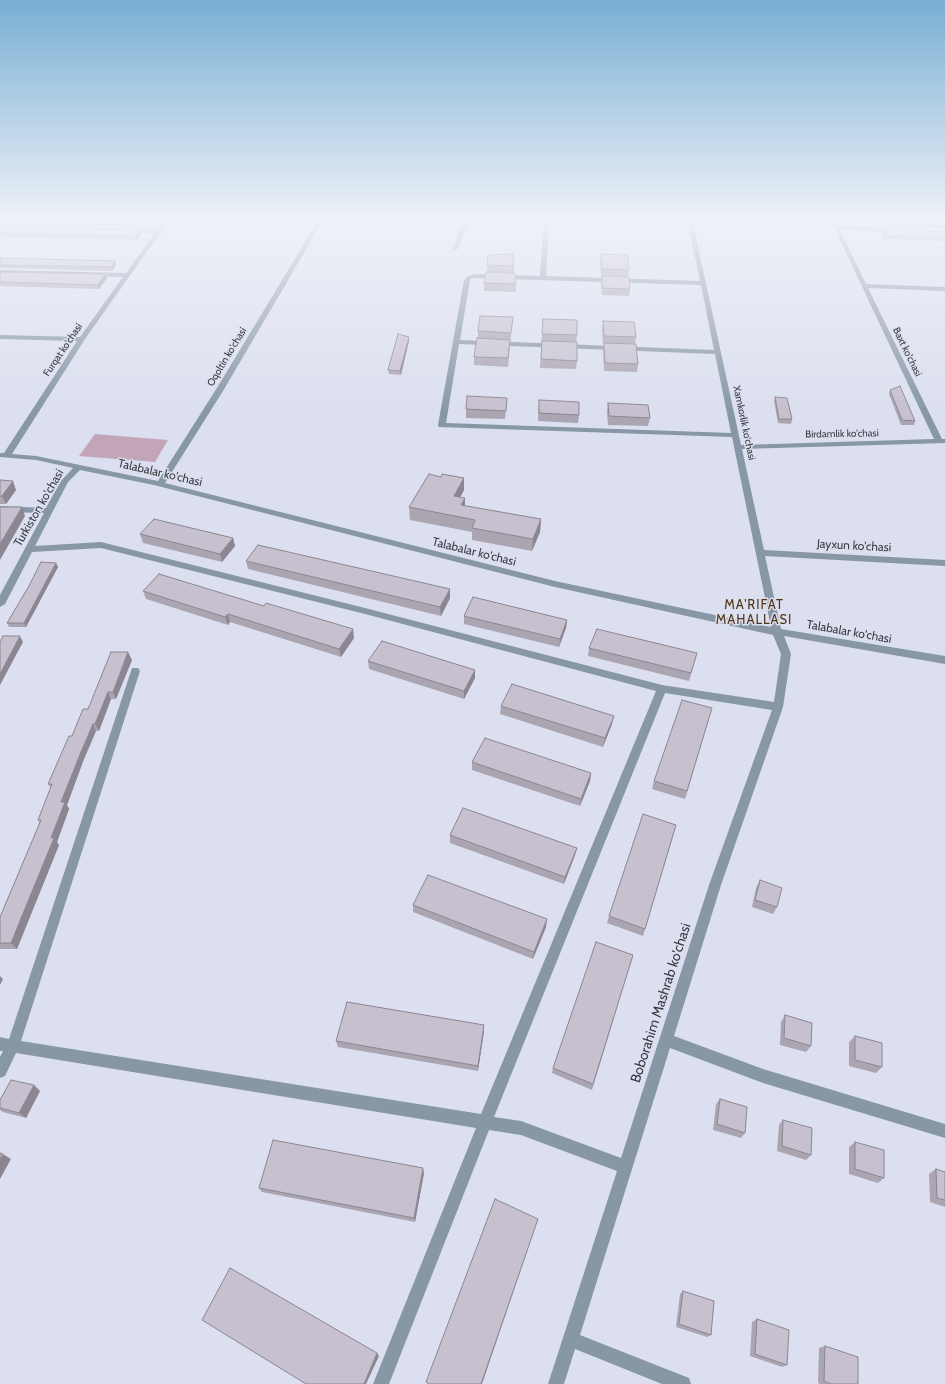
<!DOCTYPE html>
<style>
body{margin:0}
canvas{display:block;background:#dbdfef}
</style>
<canvas width="945" height="1384"></canvas>
<script>
const context = document.querySelector('canvas').getContext('2d');
context.lineJoin = 'round';
function fillPath(path, color) { context.fillStyle = color; context.fill(path, 'evenodd'); }
const poly = rows => new Path2D(rows.map(r => 'M' + r).join(''));
function strokePath(path, color, width, dash) { context.strokeStyle = color; context.lineWidth = width; context.lineCap = dash ? 'butt' : 'round'; context.setLineDash(dash || []); context.stroke(path); }
function drawText(font, color, halo, rows, align = 'center') {
  context.font = font + ' Cabin,sans-serif'; context.lineWidth = 3; context.setLineDash([]); context.textBaseline = 'middle'; context.strokeStyle = halo; context.fillStyle = color; for (const [text, x, y, turn = 0] of rows) {
    context.save(); context.translate(x, y); context.rotate((+turn || 0) * Math.PI / 180); context.textAlign = isNaN(turn) ? turn : align; if (halo) context.strokeText(text, 0, 0); context.fillText(text, 0, 0); context.restore();
  }
}
fillPath(poly([
 [95,434,168,440,155,462,79,456]
]), '#c3a5b9');
fillPath(poly([
 [165,219,170,219,85,339,12,454,36,456,158,481,215,391,319,219,324,219,223,391,165,483,555,581,771,627,732,437,439,427,438,425,464,280,468,276,475,274,540,276,544,219,549,219,546,276,700,281,687,219,692,219,741,445,934,439,830,219,834,219,838,226,895,228,898,230,895,232,840,230,866,284,945,287,945,291,868,288,942,439,945,439,945,443,742,449,764,550,945,560,945,566,765,556,781,629,945,656,945,664,784,636,791,654,783,707,721,885,674,1036,763,1069,945,1124,945,1138,763,1083,670,1048,580,1335,689,1378,691,1384,662,1384,575,1349,564,1384,548,1384,617,1171,521,1135,489,1130,389,1384,373,1384,476,1128,16,1053,5,1076,0,1078,0,1057,3,1051,0,1051,0,1037,9,1039,132,668,138,668,140,671,21,1041,481,1114,656,691,365,614,101,548,32,552,5,604,0,607,0,595,44,513,0,512,0,506,46,508,61,481,73,468,36,460,0,457,0,453,4,453,77,341,0,339,0,335,80,337,123,277,0,274,0,270,126,273,155,233,62,231,59,229,62,227,157,229,165,219],
 [472,278,701,285,714,350,460,340,470,280,472,278],
 [459,344,715,354,731,433,446,423,459,344],
 [80,470,154,485,555,587,773,635,781,654,774,702,662,685,365,608,101,542,35,546,68,482,80,470],
 [665,693,772,710,709,885,621,1158,521,1121,494,1117,665,693],
 [463,219,469,219,458,249,453,250,463,219]
]), '#8797a5');
fillPath(poly([
 [0,219,149,222,146,227,0,224],
 [877,219,945,221,945,228,878,226,876,223],
 [0,227,141,234,137,240,0,237],
 [883,229,945,232,945,241,885,239,882,233],
 [601,254,629,270,628,277,630,289,629,296,602,295,601,283,602,276,601,276,600,262],
 [0,258,115,261,116,265,112,271,0,268],
 [487,265,514,266,514,273,516,284,516,292,484,291,484,283,487,272],
 [0,272,105,274,107,278,99,289,0,286],
 [543,319,577,335,576,342,577,361,576,369,540,368],
 [603,321,636,337,635,344,638,364,637,372,604,371,603,351,604,344,603,344,602,329],
 [512,325,508,367,474,365,474,357,478,338,478,331],
 [409,341,401,375,389,374,388,370],
 [890,390,915,421,914,425,901,425,889,394],
 [775,397,792,419,791,424,778,423,774,401],
 [507,398,505,419,466,418,466,409],
 [539,400,579,415,578,423,538,421],
 [608,403,650,418,648,426,608,425,607,412],
 [441,477,464,478,464,490,460,497,465,506,541,519,540,532,532,551,472,540,472,532,410,520,409,507],
 [0,480,16,490,6,504,0,504],
 [140,534,233,538,235,546,222,562,143,543],
 [246,561,450,598,441,616,248,569],
 [56,563,58,567,26,627,9,627,7,623,29,586],
 [143,591,354,638,341,657,230,622,228,625,146,599],
 [464,616,567,620,566,628,559,647,464,624],
 [589,648,697,653,689,681,588,656],
 [132,660,116,699,111,699,99,731,96,731,84,759,67,805,69,809,57,842,59,845,17,949,0,949,0,917,40,823,38,820,51,788,48,784,88,709],
 [368,661,475,670,475,678,464,699,369,669],
 [501,706,612,724,603,747,500,714],
 [712,708,685,799,652,789,654,781],
 [472,762,591,773,590,781,580,806,472,770],
 [676,825,643,936,607,923,609,916],
 [450,835,575,855,564,884,450,843],
 [760,880,777,907,773,914,752,907,756,888],
 [413,905,546,927,533,959,413,912],
 [633,955,592,1090,552,1073,553,1068],
 [785,1015,811,1046,806,1052,780,1045,781,1022],
 [484,1031,478,1071,338,1047,336,1041],
 [855,1036,882,1067,876,1073,849,1066,849,1042],
 [34,1085,40,1091,26,1118,3,1112,0,1110,0,1100],
 [720,1099,745,1133,741,1138,713,1130,716,1104],
 [783,1120,811,1155,806,1160,777,1151,779,1125],
 [855,1142,884,1178,878,1183,849,1174,849,1147],
 [936,1169,945,1172,945,1207,930,1202,929,1174],
 [424,1173,415,1222,262,1192,259,1188],
 [683,1291,711,1335,707,1337,676,1327,680,1294],
 [757,1319,787,1365,782,1367,750,1356,752,1322],
 [825,1346,858,1384,820,1384,818,1383,819,1348]
]), '#aba5b2');
fillPath(poly([
 [149,219,149,222,146,227,145,224],
 [140,230,141,234,137,240,136,236],
 [115,261,116,265,112,271,111,267],
 [105,274,107,278,99,289,98,285],
 [409,337,409,341,401,375,400,371],
 [464,478,464,490,454,509,454,496],
 [13,481,16,490,6,504,2,496],
 [465,498,465,511,461,518,461,505],
 [22,507,25,516,0,560,0,544],
 [541,519,540,532,532,551,533,539],
 [233,538,235,546,222,562,220,554],
 [56,563,58,567,26,627,24,623],
 [450,589,450,598,441,616,440,607],
 [228,614,230,622,228,625,225,617],
 [567,620,566,628,559,647,560,639],
 [353,629,354,638,341,657,339,649],
 [20,636,23,642,0,685,0,674],
 [128,652,132,660,116,699,113,692],
 [475,670,475,678,464,699,464,691],
 [108,692,111,699,99,731,95,724],
 [614,716,612,724,603,747,605,738],
 [93,724,96,731,84,759,67,805,69,809,57,842,59,845,17,949,11,943,51,838,61,802,81,752],
 [591,773,590,781,580,806,581,799],
 [577,848,575,855,564,884,565,877],
 [547,919,546,927,533,959,534,952],
 [0,976,3,979,0,985],
 [484,1025,484,1031,478,1071,478,1066],
 [34,1085,40,1091,26,1118,19,1113],
 [3,1154,11,1159,0,1179,0,1160],
 [423,1168,424,1173,415,1222,414,1218],
 [538,1219,482,1384,481,1384],
 [377,1353,379,1356,366,1384,364,1384]
]), '#8b8691');
const building = poly([
 [0,219,149,219,145,224,0,220,0,219],
 [877,219,945,221,945,225,879,222,877,219],
 [0,227,140,230,136,236,0,233,0,227],
 [883,229,945,232,945,237,886,236,883,229],
 [513,254,514,266,487,265,488,255,513,254],
 [601,254,628,255,629,270,602,269,601,254],
 [0,258,115,261,111,267,0,265,0,258],
 [0,272,105,274,98,285,0,282,0,272],
 [486,272,515,273,516,284,484,283,486,272],
 [602,276,629,277,630,289,602,288,602,276],
 [480,316,513,317,511,333,478,331,480,316],
 [543,319,577,320,577,335,542,334,543,319],
 [603,321,634,322,636,337,604,336,603,321],
 [398,334,409,337,400,371,388,370,398,334],
 [477,338,510,340,508,358,474,357,477,338],
 [542,341,577,342,577,361,541,359,542,341],
 [604,343,636,344,638,364,605,363,604,343],
 [900,386,915,421,902,420,890,390,900,386],
 [467,396,507,398,506,411,466,409,467,396],
 [775,397,787,398,792,419,779,419,775,397],
 [539,400,579,402,579,415,539,413,539,400],
 [608,403,648,405,650,418,609,416,608,403],
 [429,474,441,477,442,474,464,478,454,496,465,498,461,505,541,519,533,539,472,528,475,520,409,507,429,474],
 [0,480,13,481,2,496,0,496,0,480],
 [0,507,22,507,0,544,0,507],
 [154,519,233,538,220,554,140,534,154,519],
 [258,545,450,589,440,607,246,561,258,545],
 [41,562,56,563,24,623,7,623,29,586,41,562],
 [159,574,264,606,266,603,353,629,339,649,228,614,225,617,143,591,159,574],
 [473,597,567,620,560,639,464,616,473,597],
 [597,629,697,653,691,673,589,648,597,629],
 [3,636,20,636,0,674,0,642,3,636],
 [382,641,475,670,464,691,368,661,382,641],
 [111,652,128,652,113,692,108,692,95,724,93,724,81,752,61,802,65,802,51,838,54,838,11,943,0,943,0,917,41,820,38,820,52,784,48,784,69,736,72,736,83,709,88,709,111,652],
 [512,684,614,716,605,738,501,706,512,684],
 [682,700,712,708,687,791,654,781,682,700],
 [485,738,591,773,581,799,472,762,485,738],
 [463,808,577,848,565,877,450,835,463,808],
 [643,814,676,825,645,929,609,916,643,814],
 [428,875,547,919,534,952,413,905,428,875],
 [760,880,782,888,777,907,755,900,760,880],
 [596,942,633,955,593,1084,553,1068,596,942],
 [347,1002,484,1025,478,1066,336,1041,347,1002],
 [785,1015,812,1023,811,1046,784,1038,785,1015],
 [855,1036,882,1043,882,1067,855,1060,855,1036],
 [11,1080,34,1085,19,1113,0,1108,0,1100,11,1080],
 [720,1099,747,1107,745,1133,717,1124,720,1099],
 [783,1120,812,1128,811,1155,782,1146,783,1120],
 [273,1140,423,1168,414,1218,259,1188,273,1140],
 [855,1142,884,1150,884,1178,855,1169,855,1142],
 [0,1153,3,1154,0,1160,0,1153],
 [936,1169,945,1172,945,1200,937,1198,936,1169],
 [495,1199,538,1219,481,1384,429,1384,426,1382,495,1199],
 [230,1268,377,1353,364,1384,306,1384,202,1320,230,1268],
 [683,1291,714,1301,711,1335,679,1324,683,1291],
 [757,1319,789,1330,787,1365,755,1354,757,1319],
 [825,1346,858,1357,858,1384,831,1384,824,1381,825,1346]
]);
fillPath(building, '#c7c0cf');
strokePath(building, '#8b8691', 1);
const sky = context.createLinearGradient(0, 0, 0, 412);
sky.addColorStop(0, '#78afd3');
sky.addColorStop(0.53, '#eff1f8');
sky.addColorStop(1, '#eff1f800');
context.fillStyle = sky;
context.fillRect(0, 0, 945, 412);
drawText('10px', '#3b3c43', '#dbdfef', [
 ["Furqat ko'chasi",63,350,-56],
 ["Baxt ko'chasi",907,352,64],
 ["Oqoltin ko'chasi",227,357,-59],
 ["Xamkorlik ko'chasi",744,423,78],
 ["Birdamlik ko'chasi",842,434,-1]
]);
drawText('12px', '#3b3c43', '#dbdfef', [
 ["Talabalar ko'chasi",160,473,13],
 ["Turkiston ko'chasi",39,508,-60],
 ["Jayxun ko'chasi",854,546,3],
 ["Talabalar ko'chasi",474,552,14],
 ["Talabalar ko'chasi",849,632,10]
]);
context.letterSpacing = '1px';
drawText('13px', '#503615', '#dbdfef', [
 ["MA'RIFAT",754,605],
 ["MAHALLASI",754,620]
]);
context.letterSpacing = '0px';
drawText('14px', '#3b3c43', '#dbdfef', [
 ["Boborahim Mashrab ko'chasi",661,1003,-72]
]);
</script>
